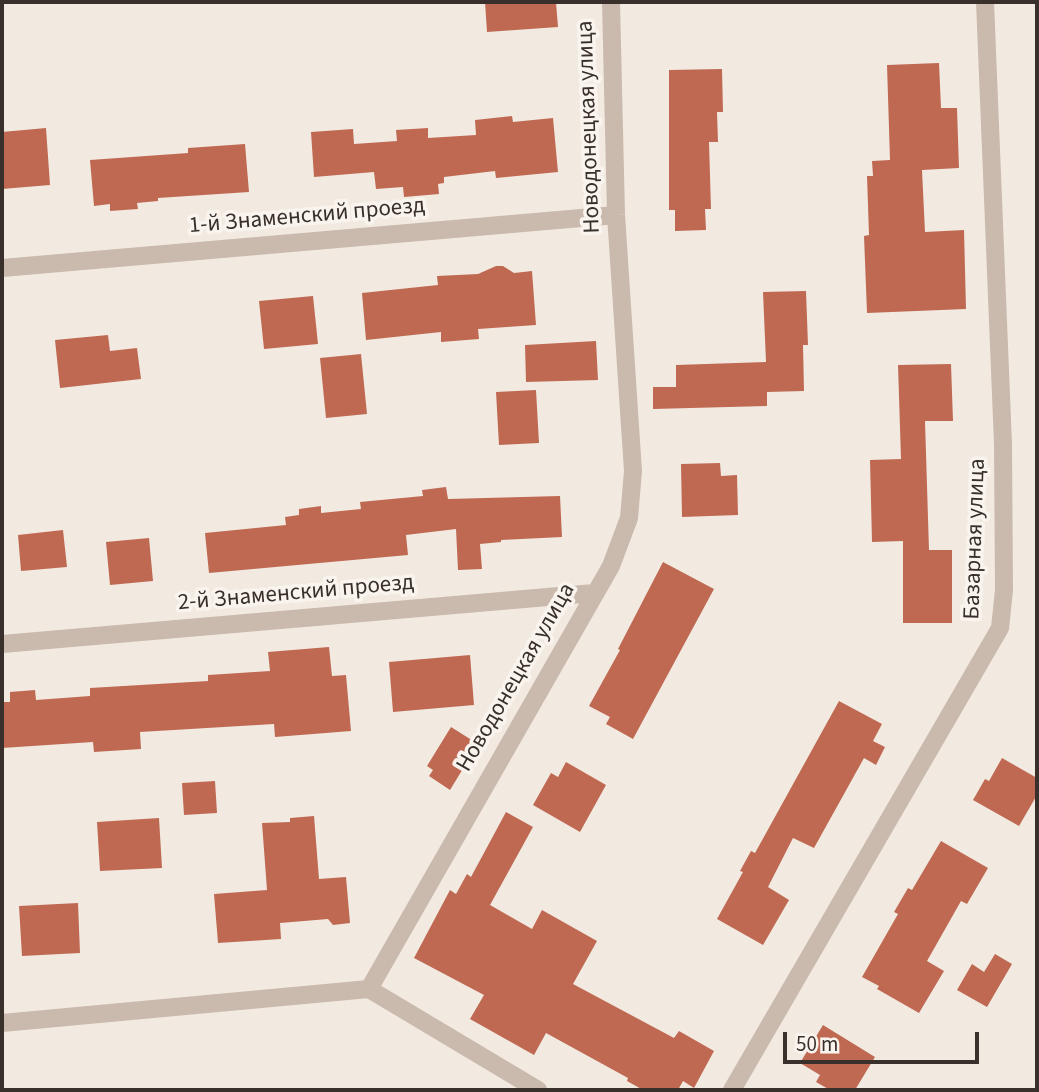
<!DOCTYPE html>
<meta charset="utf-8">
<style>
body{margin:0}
#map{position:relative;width:1039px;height:1092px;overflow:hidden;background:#f2eae1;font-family:"Source Sans 3",sans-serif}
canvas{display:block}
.frame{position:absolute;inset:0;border:4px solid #392f2b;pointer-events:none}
.scale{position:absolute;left:783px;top:1032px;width:196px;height:32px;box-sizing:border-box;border:4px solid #392f2b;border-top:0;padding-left:9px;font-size:21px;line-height:24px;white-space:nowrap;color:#392f2b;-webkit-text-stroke:5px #faf4ee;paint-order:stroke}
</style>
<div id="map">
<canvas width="1039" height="1092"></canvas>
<div class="frame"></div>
<div class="scale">50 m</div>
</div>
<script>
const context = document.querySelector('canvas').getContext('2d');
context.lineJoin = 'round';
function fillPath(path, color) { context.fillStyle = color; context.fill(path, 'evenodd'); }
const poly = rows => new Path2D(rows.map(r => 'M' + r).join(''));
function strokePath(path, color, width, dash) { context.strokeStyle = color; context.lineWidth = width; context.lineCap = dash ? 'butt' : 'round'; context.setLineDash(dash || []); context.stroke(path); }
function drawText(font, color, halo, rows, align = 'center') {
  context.font = font + ' "Source Sans 3",sans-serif'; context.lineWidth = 7; context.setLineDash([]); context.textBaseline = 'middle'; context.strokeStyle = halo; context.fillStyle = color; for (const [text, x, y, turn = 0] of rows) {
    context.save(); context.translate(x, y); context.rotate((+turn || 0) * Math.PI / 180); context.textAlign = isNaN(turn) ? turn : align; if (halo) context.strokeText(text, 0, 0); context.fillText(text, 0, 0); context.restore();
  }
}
fillPath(poly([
 [485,2,556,2,558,27,487,32],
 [939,63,941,108,957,108,959,168,922,170,925,232,964,230,966,309,867,313,864,236,869,235,867,176,873,176,872,161,890,160,887,65],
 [722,69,723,112,717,112,718,142,709,142,711,209,705,209,706,230,675,231,675,210,669,210,669,70],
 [512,116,513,122,553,118,558,172,496,178,495,171,444,177,444,183,438,184,439,194,404,197,403,187,376,189,374,172,314,177,311,132,353,129,354,144,397,141,396,130,428,128,428,138,476,135,475,120],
 [46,128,50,185,2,189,2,132],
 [245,144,249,192,158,198,158,201,137,203,138,209,110,211,110,204,94,206,90,160,188,153,188,148],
 [496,266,503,266,514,273,532,271,536,325,478,329,479,339,441,342,441,332,366,340,362,293,438,285,437,276,478,274],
 [806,291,808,345,803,345,804,391,767,392,767,406,653,409,653,387,676,387,676,365,766,362,763,292],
 [313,296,318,344,264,349,259,301],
 [108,335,110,351,137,348,141,379,60,388,55,340],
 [596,341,598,380,526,382,525,345],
 [361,354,367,414,326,418,320,358],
 [951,364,953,421,925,421,929,550,952,550,952,623,903,623,903,541,872,542,870,460,901,459,898,365],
 [536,390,539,443,499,445,496,392],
 [720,463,721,476,737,475,738,515,682,517,681,464],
 [446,487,448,499,560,496,562,537,501,540,501,542,480,544,482,569,458,570,456,529,406,535,408,555,209,573,205,533,286,525,285,517,299,515,299,509,321,506,321,513,361,509,360,502,423,496,422,490],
 [63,530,67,567,21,571,18,535],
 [149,538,153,581,110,585,106,542],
 [663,562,714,589,633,739,606,724,610,717,589,706,620,650,618,649],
 [329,647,332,676,346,675,351,731,275,737,274,724,140,732,141,749,94,752,93,742,2,748,2,702,10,702,10,692,35,690,36,700,90,696,90,688,208,681,208,675,270,671,268,652],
 [470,655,474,705,393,712,389,662],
 [839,701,882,724,873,741,885,747,876,765,864,758,814,848,793,838,768,887,789,900,763,945,717,919,743,872,740,871,751,851,755,853],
 [451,727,478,744,450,790,429,776,433,770,427,766],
 [1002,758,1037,778,1037,795,1019,826,973,800,985,779,989,781],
 [566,762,606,785,580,832,533,805,551,773,558,777],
 [215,781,217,813,184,815,182,783],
 [506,812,533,827,490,905,532,929,542,910,597,941,573,984,674,1038,679,1031,714,1051,694,1088,683,1081,678,1090,643,1090,627,1081,628,1078,546,1033,534,1055,470,1019,484,995,414,958,450,890,456,894,467,874,471,877],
 [314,816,319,879,346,877,350,923,333,925,328,919,280,923,281,939,218,943,214,894,267,890,262,823,290,822,290,818],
 [159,818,162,868,100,871,97,822],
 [941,841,988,868,967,904,961,901,927,961,944,971,919,1013,877,989,879,986,862,977,898,914,894,912,908,888,912,890],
 [78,903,80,953,22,956,19,906],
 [995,954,1012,964,987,1007,957,990,972,964,984,972],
 [823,1025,875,1057,855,1090,830,1090,816,1082,820,1075,800,1063]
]), '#bf6953');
strokePath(poly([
 [2,268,616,215],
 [2,644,594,593],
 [369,989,611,566,629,518,633,471,616,215,611,2],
 [369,989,538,1090],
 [2,1023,369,989],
 [732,1090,1000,628,1004,590,1003,444,985,2]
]), '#cab9ad', 18);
drawText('23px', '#392f2b', '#faf4ee', [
 ["Новодонецкая улица",590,127,-92],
 ["1-й Знаменский проезд",307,217,-5],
 ["Базарная улица",976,539,-88],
 ["2-й Знаменский проезд",296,594,-5],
 ["Новодонецкая улица",517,678,-60]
]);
</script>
